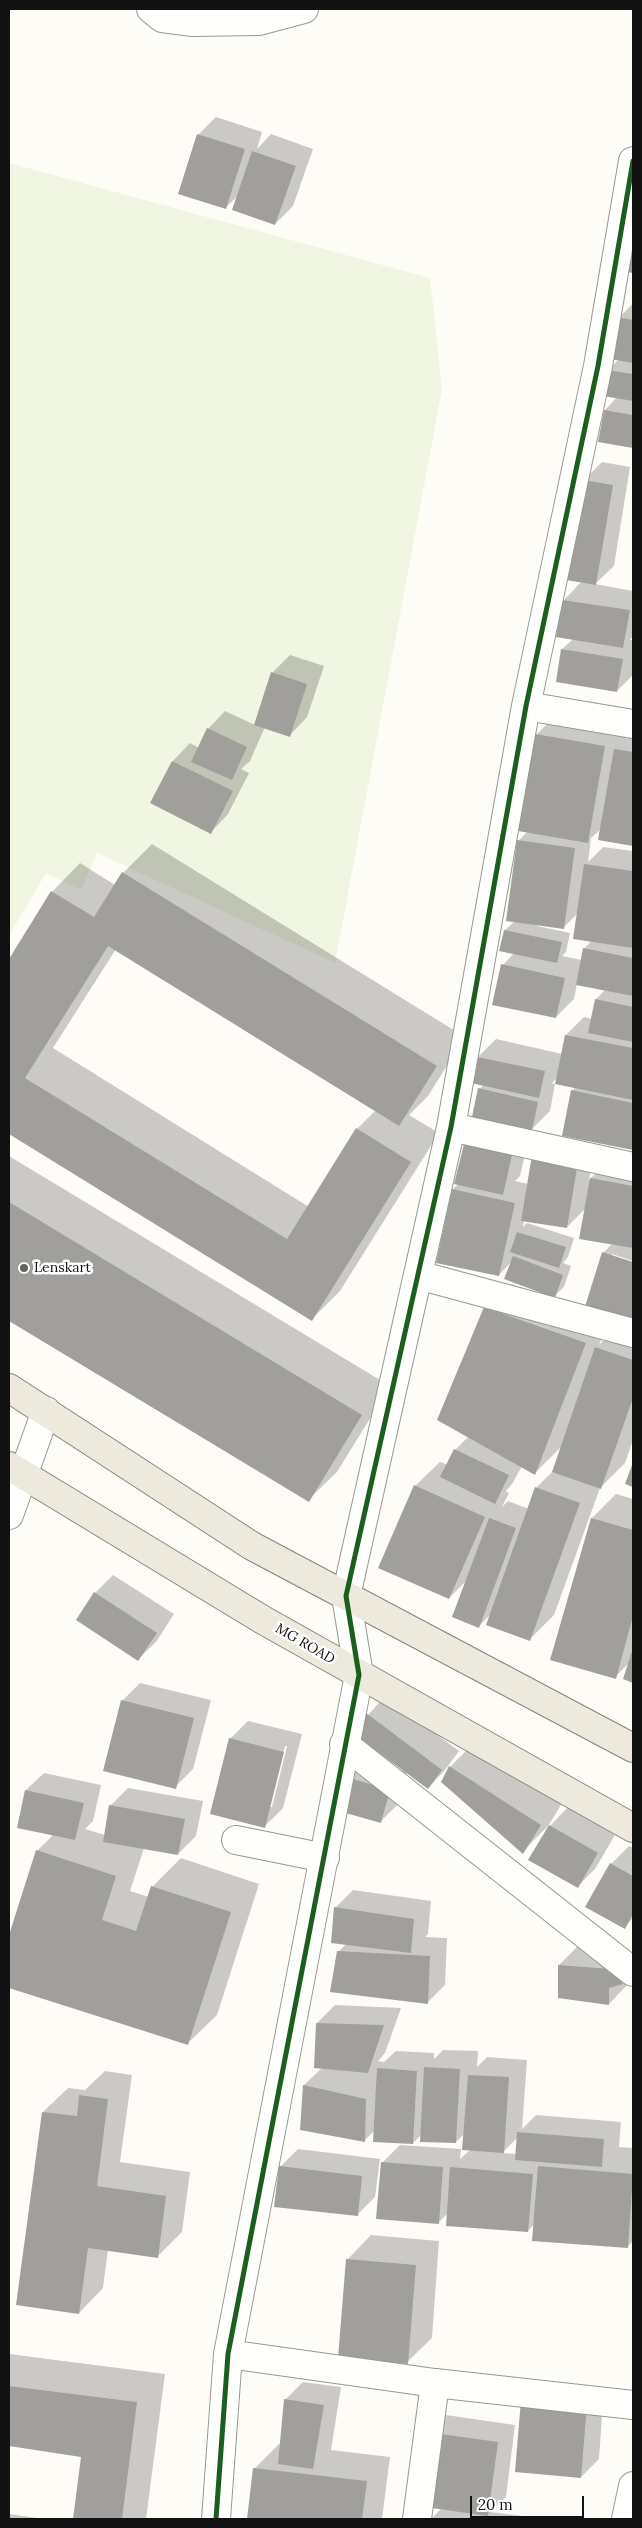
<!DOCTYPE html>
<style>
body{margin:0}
#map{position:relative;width:642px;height:2528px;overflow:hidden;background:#fdfcf7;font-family:Lora,serif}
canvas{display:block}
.frame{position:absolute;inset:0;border:10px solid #111;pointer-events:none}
.scale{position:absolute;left:470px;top:2496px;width:114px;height:22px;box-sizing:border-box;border:2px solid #111;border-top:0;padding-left:6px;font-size:15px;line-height:18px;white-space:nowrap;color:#111;-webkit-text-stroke:4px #fff;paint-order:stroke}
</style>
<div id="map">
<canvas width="642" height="2528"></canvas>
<div class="frame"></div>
<div class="scale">20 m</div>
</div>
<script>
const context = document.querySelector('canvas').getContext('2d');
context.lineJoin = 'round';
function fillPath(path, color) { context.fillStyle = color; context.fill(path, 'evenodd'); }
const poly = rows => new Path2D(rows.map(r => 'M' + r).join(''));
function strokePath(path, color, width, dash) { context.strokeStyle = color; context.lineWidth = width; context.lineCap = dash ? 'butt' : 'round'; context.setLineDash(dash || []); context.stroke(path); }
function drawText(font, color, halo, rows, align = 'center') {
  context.font = font + ' Lora,serif'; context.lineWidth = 5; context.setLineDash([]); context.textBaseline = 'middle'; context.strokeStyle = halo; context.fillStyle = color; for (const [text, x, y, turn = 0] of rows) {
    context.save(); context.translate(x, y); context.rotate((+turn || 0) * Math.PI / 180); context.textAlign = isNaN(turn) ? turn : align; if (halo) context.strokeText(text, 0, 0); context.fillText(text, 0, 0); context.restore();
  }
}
fillPath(poly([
 [9,163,430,278,442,389,335,963,97,853,81,890,46,873,9,935]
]), '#f0f6e1');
fillPath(poly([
 [216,117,262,132,257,149,271,134,313,149,293,206,275,224,239,195,226,207,198,135],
 [633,303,633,447,600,441,605,410,617,397,608,370,619,359,619,318],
 [602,462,630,467,614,566,595,584,633,591,633,636,630,640,633,640,633,675,617,691,562,649,573,639,557,636,564,600,582,581,584,480],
 [290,655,324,666,307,717,290,735,265,727,250,761,241,769,249,773,228,814,211,832,173,761,190,743,199,748,208,729,225,711,255,725,272,673],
 [561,710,629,722,626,740,633,732,633,845,600,839,602,828,591,838,588,862,603,847,633,851,633,1149,563,1135,572,1091,576,1087,557,1078,552,1083,555,1084,550,1111,532,1129,480,1089,484,1084,478,1057,496,1039,562,1054,566,1035,584,1017,592,1019,596,999,606,989,577,984,574,999,556,1017,503,965,514,953,505,930,515,921,518,841,527,832,536,735],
 [578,913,592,940,584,949,582,960,562,956,566,952,570,933,537,926,537,924,564,927],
 [152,844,465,1037,428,1096,409,1115,439,1133,340,1291,311,1320,9,1132,9,961,52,892,80,863,115,885,123,873],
 [116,949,376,1110,357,1129,309,1207,53,1048],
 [483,1127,529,1137,520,1176,515,1181,528,1184,595,1145,589,1180,609,1161,633,1165,633,1261,612,1254,612,1257,633,1264,633,1320,610,1317,599,1345,620,1324,633,1328,633,1440,625,1463,600,1488,554,1615,530,1639,491,1614,479,1626,469,1578,449,1598,415,1486,440,1462,448,1465,455,1450,469,1436,486,1308,510,1284,585,1310,603,1253,613,1243,586,1208,567,1227,522,1220,524,1222,523,1227,527,1223,574,1238,568,1257,563,1263,571,1266,564,1287,554,1296,512,1261,499,1275,453,1189,458,1184,465,1145],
 [562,1446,553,1471,536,1488,529,1509,508,1501,502,1507,509,1493,506,1491,512,1484,522,1466,535,1473],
 [9,1156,390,1386,337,1472,308,1500,9,1320],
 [616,1494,633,1499,633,1681,624,1679,629,1663,615,1677,592,1518],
 [113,1575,174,1614,156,1642,138,1659,95,1593],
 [140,1683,211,1700,193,1769,175,1787,122,1701],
 [385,1696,459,1751,445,1770,428,1788,407,1772,398,1804,380,1822,347,1777,365,1759,405,1771,353,1732],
 [248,1721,302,1734,283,1808,265,1826,230,1739],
 [285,1746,287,1746,272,1807,269,1807],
 [474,1743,564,1800,548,1826,522,1852,450,1767],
 [44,1773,101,1785,93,1821,85,1829,105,1835,110,1806,128,1788,203,1801,196,1836,178,1854,144,1848,130,1891,149,1897,152,1887,181,1858,259,1884,217,2015,188,2043,9,1987,9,1939,37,1851,54,1834,26,1790],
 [568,1807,615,1835,595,1869,577,1887,550,1826],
 [629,1846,633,1848,633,1918,624,1927,611,1864],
 [353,1890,431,1901,428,1934,425,1937,447,1938,445,1985,427,2003,338,1952,347,1943,335,1908],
 [577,1947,630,1951,633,1956,626,1986,609,2004,559,1965],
 [335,2005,401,2008,385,2053,378,2061,384,2062,396,2051,434,2053,434,2059,443,2050,478,2051,477,2067,487,2057,527,2060,522,2129,536,2115,621,2122,619,2147,633,2148,633,2241,627,2247,534,2224,528,2231,448,2213,438,2223,382,2163,400,2145,461,2149,460,2159,470,2150,465,2133,456,2142,422,2134,413,2143,375,2130,365,2140,302,2128,304,2085,323,2067,317,2023],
 [518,2137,516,2154,502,2153],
 [105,2071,132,2075,120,2162,190,2172,182,2232,158,2256,108,2250,103,2288,79,2313,43,2112,68,2088,85,2090],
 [298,2149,380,2159,375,2197,357,2215,280,2167],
 [371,2235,439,2241,432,2338,407,2362,347,2260],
 [9,2354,165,2374,146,2519,74,2519,83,2456,9,2445],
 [303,2382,341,2387,331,2450,390,2457,382,2519,248,2519,254,2469,279,2444,281,2444,285,2400],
 [540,2382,604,2388,599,2459,581,2477],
 [439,2414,515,2425,506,2497,490,2512,548,2519,431,2519,442,2508],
 [9,2514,44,2519,9,2519]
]), '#0003');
fillPath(poly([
 [197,134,245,149,226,209,178,194],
 [252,151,296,166,275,225,232,210],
 [633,215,633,273,621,271],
 [617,317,633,320,633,363,610,359],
 [607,370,633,374,633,401,603,396],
 [604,410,633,415,633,448,598,442],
 [583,480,613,485,596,585,566,580],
 [562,600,630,610,623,648,556,637],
 [561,649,623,659,617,692,556,682],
 [271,672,307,684,290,737,254,725],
 [207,728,247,747,232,780,191,762],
 [535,734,605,746,588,843,518,831],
 [614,749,633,752,633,846,598,840],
 [172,761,233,791,211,834,150,803],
 [517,840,575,848,564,929,506,921],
 [584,864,633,871,633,948,573,939],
 [122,872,437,1066,399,1126,108,946,25,1078,287,1239,356,1128,411,1162,312,1321,9,1134,9,959,51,891,94,917],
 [504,930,562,942,557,963,499,951],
 [583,948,633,958,633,996,576,985],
 [501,964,565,978,556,1018,492,1005],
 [595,999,633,1007,633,1042,588,1033],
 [565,1035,633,1048,633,1100,555,1084],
 [477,1057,545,1071,539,1098,471,1083],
 [478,1088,538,1102,532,1130,472,1117],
 [571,1090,633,1103,633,1150,562,1136],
 [464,1144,512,1155,503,1195,454,1184],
 [532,1155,578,1162,567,1228,521,1221],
 [590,1178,633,1186,633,1248,579,1239],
 [452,1189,515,1203,499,1276,436,1263],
 [9,1202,362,1415,309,1502,9,1321],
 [517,1232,566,1247,559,1268,510,1252],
 [602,1252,633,1262,633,1316,631,1324,584,1310],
 [513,1256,563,1275,555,1298,504,1279],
 [484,1307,586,1343,535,1475,437,1420],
 [595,1347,633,1360,633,1398,601,1489,552,1472],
 [454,1449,509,1475,495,1504,440,1477],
 [633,1462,633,1487,625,1484],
 [414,1485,485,1517,449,1599,378,1568],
 [535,1487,580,1503,530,1641,486,1625],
 [489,1518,516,1528,479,1628,452,1617],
 [591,1518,633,1530,633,1616,616,1679,550,1660],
 [94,1592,157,1633,138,1661,76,1620],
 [633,1648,633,1683,623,1679],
 [121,1700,194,1718,176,1789,103,1771],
 [366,1713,442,1770,428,1789,351,1732],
 [229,1738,284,1752,265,1828,210,1814],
 [449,1766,541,1825,523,1854,441,1782],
 [346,1777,390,1790,381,1823,335,1810],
 [25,1790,84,1803,75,1840,17,1828],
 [109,1805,185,1819,178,1855,103,1842],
 [549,1825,598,1853,578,1888,528,1860],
 [36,1850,116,1876,102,1920,136,1931,151,1886,231,1912,188,2045,9,1988,9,1935],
 [610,1863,633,1876,633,1914,625,1929,585,1907],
 [334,1907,414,1919,411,1953,331,1943],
 [337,1951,430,1956,428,2004,330,1992],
 [558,1965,612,1969,623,1984,609,1988,609,2005,558,1998],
 [316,2023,384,2025,368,2073,314,2068],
 [424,2067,460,2069,456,2143,420,2142],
 [377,2068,417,2071,413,2144,373,2142],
 [468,2075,509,2077,504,2153,462,2150],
 [303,2085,366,2099,365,2142,300,2130],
 [79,2095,108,2099,97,2186,166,2196,158,2258,88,2248,79,2314,16,2305,42,2112,77,2116],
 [517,2132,604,2139,602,2167,515,2160],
 [381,2162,443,2167,439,2224,376,2219],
 [279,2166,362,2176,358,2216,274,2207],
 [538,2166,633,2174,628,2248,532,2241],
 [450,2167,533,2174,528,2232,446,2226],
 [346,2259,416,2265,408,2364,338,2358],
 [9,2386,137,2402,122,2519,73,2519,81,2457,9,2446],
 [284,2399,324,2405,313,2469,278,2464],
 [521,2400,587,2405,581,2478,515,2472],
 [420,2431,498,2442,488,2516,410,2505],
 [253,2468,367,2481,362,2519,247,2519]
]), '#a19f9c');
const minor = poly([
 [151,9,162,18,193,22,259,21,304,9],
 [526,706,633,724],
 [451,1127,633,1167],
 [418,1275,633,1333],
 [9,1515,46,1411],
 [344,1744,633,1972],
 [236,1840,325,1858],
 [228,2354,435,2383,633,2405],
 [216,2519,228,2354,359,1675,346,1596,451,1127,526,706,598,366,633,161],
 [417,2519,435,2383],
 [626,2519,633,2486]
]);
const major = poly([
 [9,1388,252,1546,633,1748],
 [9,1466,263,1620,633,1828]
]);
strokePath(minor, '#979795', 30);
strokePath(major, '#858482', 30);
strokePath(minor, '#fffffe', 28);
strokePath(major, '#ede9dc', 28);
strokePath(poly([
 [216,2519,228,2354,359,1675,346,1596,451,1127,526,706,598,366,633,161]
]), '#1b5e20', 5);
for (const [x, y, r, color] of [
 [24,1268,5,"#646362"]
]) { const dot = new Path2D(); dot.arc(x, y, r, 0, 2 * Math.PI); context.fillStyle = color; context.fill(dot); strokePath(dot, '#fff', 2); }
drawText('14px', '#111', '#fff', [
 ["Lenskart",34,1268]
], 'left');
drawText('14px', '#111', '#fff', [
 ["MG ROAD",305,1644,30]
]);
</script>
